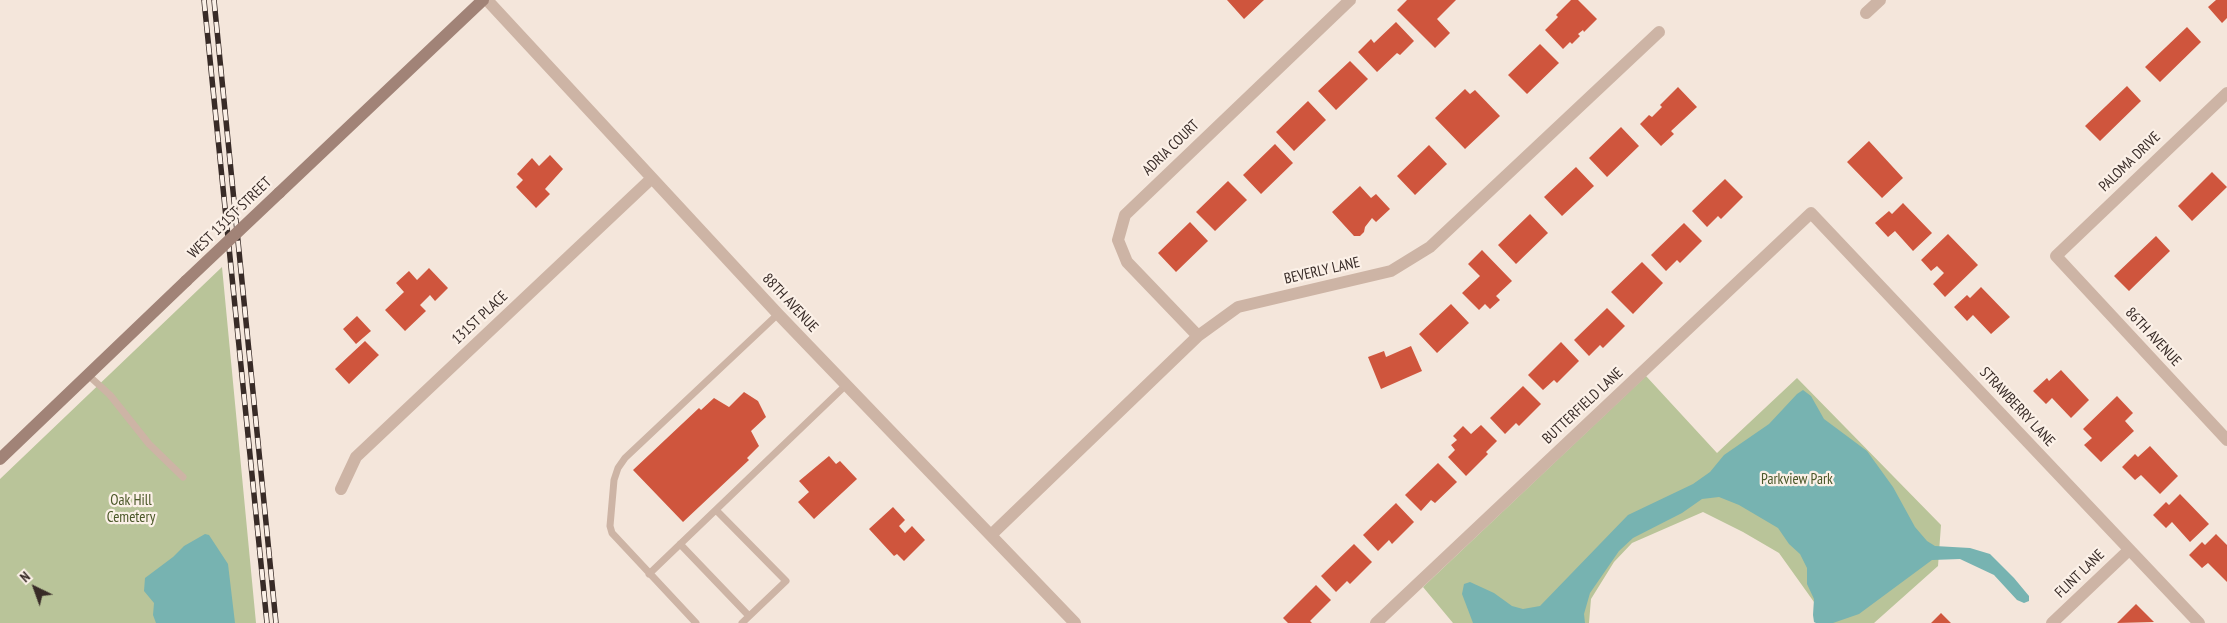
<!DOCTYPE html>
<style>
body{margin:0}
#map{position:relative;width:2227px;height:623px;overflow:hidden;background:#f4e6db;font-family:"PT Sans Narrow",sans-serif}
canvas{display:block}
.north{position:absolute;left:10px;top:563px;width:50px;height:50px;-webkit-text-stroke:4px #fbf0e7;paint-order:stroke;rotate:318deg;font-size:14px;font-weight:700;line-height:20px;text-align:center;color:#382b27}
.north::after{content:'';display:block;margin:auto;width:18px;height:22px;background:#382b27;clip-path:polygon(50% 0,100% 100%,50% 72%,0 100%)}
</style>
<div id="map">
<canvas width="2227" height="623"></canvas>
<div class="north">N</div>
</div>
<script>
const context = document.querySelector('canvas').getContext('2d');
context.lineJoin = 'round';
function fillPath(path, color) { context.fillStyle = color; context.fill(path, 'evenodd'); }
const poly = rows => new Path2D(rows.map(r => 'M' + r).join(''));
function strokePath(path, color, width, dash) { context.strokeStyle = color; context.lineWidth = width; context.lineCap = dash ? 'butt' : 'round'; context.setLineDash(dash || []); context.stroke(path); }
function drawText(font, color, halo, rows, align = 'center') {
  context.font = font + ' "PT Sans Narrow",sans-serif'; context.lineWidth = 4.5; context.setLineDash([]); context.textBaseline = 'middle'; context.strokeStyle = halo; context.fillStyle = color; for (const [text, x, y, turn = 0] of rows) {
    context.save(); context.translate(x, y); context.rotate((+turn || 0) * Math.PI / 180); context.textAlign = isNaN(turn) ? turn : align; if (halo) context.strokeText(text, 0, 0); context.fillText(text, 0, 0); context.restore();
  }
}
fillPath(poly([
 [222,267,256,623,0,623,0,479],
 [1646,376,1717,453,1797,378,1941,525,1938,566,1874,623,1829,623,1779,553,1743,532,1703,512,1632,543,1614,562,1591,599,1589,623,1453,623,1423,587]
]), '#b9c499');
fillPath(poly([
 [1803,390,1811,396,1824,419,1867,451,1893,487,1915,527,1927,541,1935,546,1970,548,1990,554,2014,578,2029,596,2029,601,2024,603,2017,600,1994,575,1960,559,1932,560,1859,614,1833,623,1816,623,1814,622,1813,615,1814,599,1807,584,1807,568,1800,554,1789,544,1778,528,1739,505,1719,497,1702,499,1682,513,1633,538,1619,551,1590,593,1584,614,1585,623,1473,623,1462,594,1464,584,1470,582,1494,593,1512,606,1523,609,1540,606,1628,515,1693,484,1710,472,1724,455,1769,424,1797,394],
 [205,534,209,535,228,564,235,623,156,623,153,615,154,603,144,591,145,578,173,557,184,546]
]), '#77b3b1');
fillPath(poly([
 [1227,0,1264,0,1244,19],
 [1407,0,1456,0,1437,19,1450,33,1435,48,1397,10],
 [1571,0,1578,0,1597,19,1584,32,1583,30,1578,34,1580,36,1572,44,1570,42,1563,49,1545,30,1558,17,1556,15],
 [2216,0,2227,0,2227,18,2222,23,2208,7],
 [1396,22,1414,41,1400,55,1397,53,1377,72,1358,52,1371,39,1374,43],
 [2187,27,2201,42,2160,82,2145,67],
 [1540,44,1559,63,1527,94,1508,75],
 [1350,61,1368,79,1336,110,1318,91],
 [2127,86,2141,101,2100,141,2085,126],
 [1678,87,1697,107,1671,131,1674,134,1661,146,1640,124,1649,115,1652,117,1662,107,1660,105],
 [1465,89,1470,94,1475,90,1500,116,1465,149,1435,118],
 [1308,101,1326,120,1294,151,1276,132],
 [1621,127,1639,146,1607,177,1589,158],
 [1869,141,1903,178,1882,198,1847,162],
 [1275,144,1293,163,1261,194,1243,175],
 [1429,145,1447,164,1415,195,1397,176],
 [550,155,563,169,545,189,550,194,536,208,516,187,523,180,517,174,532,158,539,166],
 [1576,167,1594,186,1562,216,1544,197],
 [2212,172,2227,187,2192,221,2178,206],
 [1725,179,1743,197,1721,219,1718,216,1707,227,1692,211],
 [1228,181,1247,200,1215,231,1196,212],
 [1360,186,1371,198,1376,194,1390,209,1376,222,1372,218,1365,227,1364,232,1360,236,1354,236,1332,212],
 [1903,203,1932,233,1913,251,1895,231,1888,237,1875,223,1889,211,1892,214],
 [1530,214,1548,233,1516,264,1498,245],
 [1190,222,1208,241,1176,272,1158,253],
 [1684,223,1702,241,1680,263,1677,260,1666,271,1651,255],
 [1948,234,1978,265,1945,297,1933,284,1944,273,1937,266,1931,271,1921,260],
 [2156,236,2170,251,2129,291,2114,276],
 [1482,250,1512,281,1496,296,1500,300,1490,309,1485,304,1479,310,1462,293,1480,276,1468,264],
 [1642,262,1663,283,1633,314,1611,292],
 [429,268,448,288,435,301,430,295,420,305,426,311,405,331,385,310,404,292,396,283,409,271,417,280],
 [1981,287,2010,317,1991,334,1973,315,1967,321,1954,307,1967,295,1970,298],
 [1451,304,1469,323,1437,353,1419,334],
 [1607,308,1625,326,1603,348,1600,345,1589,356,1574,340],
 [357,316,371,331,356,344,343,329],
 [365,341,379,355,349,384,335,369],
 [1561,342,1579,361,1557,383,1554,380,1543,390,1528,375],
 [1411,346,1422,371,1381,389,1368,357,1384,351,1386,357],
 [2061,370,2089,400,2071,418,2052,398,2046,404,2033,391,2047,378,2049,381],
 [1523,386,1541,404,1519,426,1516,423,1505,434,1490,418],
 [744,392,758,401,766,417,751,431,759,446,747,458,749,460,683,522,633,470,699,408,701,410,714,398,729,407],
 [2117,396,2133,413,2125,421,2134,431,2101,462,2084,445,2092,438,2083,429],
 [1481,425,1497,441,1486,452,1488,454,1466,476,1448,457,1455,450,1451,445,1457,440,1453,436,1463,426,1471,434],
 [2150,446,2178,476,2160,494,2141,475,2135,480,2122,467,2135,454,2138,457],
 [829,456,836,464,840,461,857,479,814,519,798,502,809,492,799,481],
 [1438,463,1457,482,1435,503,1431,500,1421,511,1405,495],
 [2180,494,2209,524,2190,542,2172,522,2166,528,2153,515,2166,502,2169,505],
 [1396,503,1414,522,1392,544,1389,540,1378,551,1363,535],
 [893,507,905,520,899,526,905,533,912,526,925,540,904,561,897,554,894,556,869,529],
 [2216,534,2227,545,2227,582,2208,563,2202,568,2189,555,2202,542,2205,545],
 [1354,544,1372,562,1350,584,1347,581,1336,592,1321,576],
 [1316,585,1331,600,1310,621,1312,623,1288,623,1283,618],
 [2136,604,2154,622,2117,623],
 [1941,613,1951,623,1931,623]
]), '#cf553d');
strokePath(poly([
 [88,375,110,395,149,444,183,477],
 [716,510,786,581,742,623],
 [680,544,749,616],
 [649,574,846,385],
 [696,623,612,533,610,526,614,480,618,468,625,458,778,314]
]), '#cdb4a5', 7);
strokePath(poly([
 [487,0,778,314,1075,623],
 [1866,13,1880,0],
 [2227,93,2056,256,2227,440],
 [1198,336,1127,262,1118,240,1125,215,1350,0],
 [341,489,356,457,652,178],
 [991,535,1198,336,1238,307,1391,271,1430,247,1659,32],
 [1376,623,1811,213,2199,623],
 [2052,623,2129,550]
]), '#cdb4a5', 12);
strokePath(poly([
 [279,193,483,0],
 [0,459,186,281]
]), '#a18377', 12);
const rail = poly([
 [204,0,267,623],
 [214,0,276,623]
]);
strokePath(rail, '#382b27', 5.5);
strokePath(rail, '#fbf0e7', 4, [11]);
strokePath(poly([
 [186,281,279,193]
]), '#a18377', 12);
drawText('15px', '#382b27', '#fbf0e7', [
 ["ADRIA COURT",1171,148,-44],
 ["PALOMA DRIVE",2130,162,-44],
 ["WEST 131ST STREET",230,218,-44],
 ["BEVERLY LANE",1322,271,-13],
 ["88TH AVENUE",790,303,47],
 ["131ST PLACE",480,318,-43],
 ["86TH AVENUE",2153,337,47],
 ["BUTTERFIELD LANE",1583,406,-43],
 ["STRAWBERRY LANE",2017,407,47],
 ["FLINT LANE",2080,574,-44]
]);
drawText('15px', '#4b5829', '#fbf0e7', [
 ["Parkview Park",1797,480],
 ["Oak Hill",131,501],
 ["Cemetery",131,518]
]);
</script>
